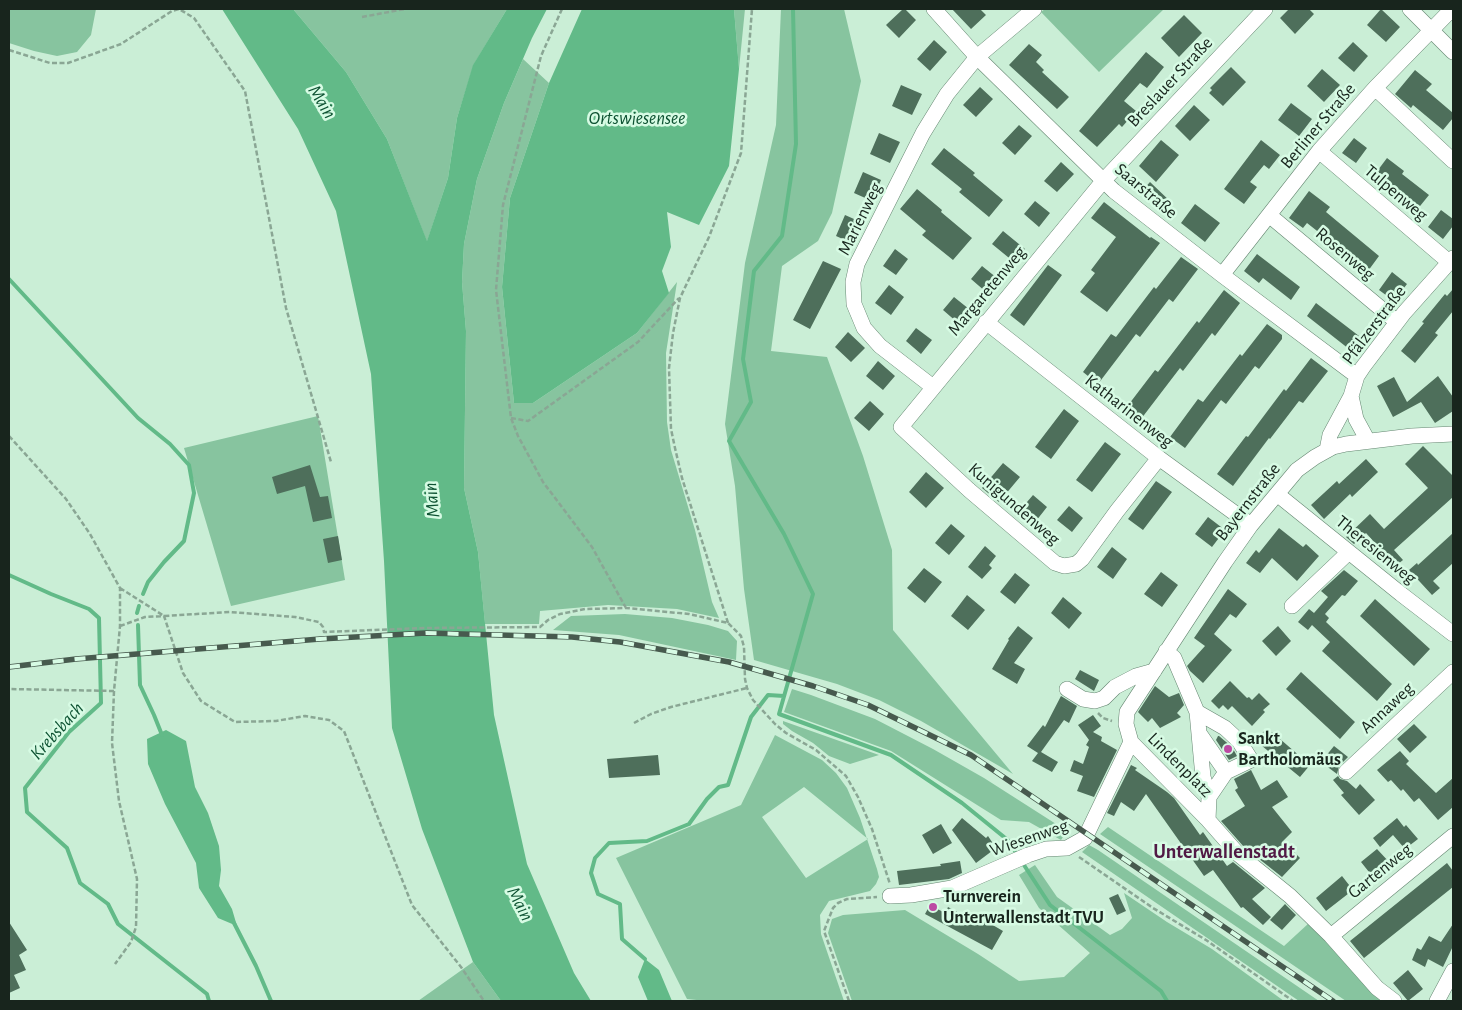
<!DOCTYPE html>
<meta charset="utf-8">
<style>
body{margin:0}
#map{position:relative;width:1462px;height:1010px;overflow:hidden;background:#caeed6;font-family:"Alegreya Sans",sans-serif}
canvas{display:block}
.frame{position:absolute;inset:0;border:10px solid #18251d;pointer-events:none}
</style>
<div id="map">
<canvas width="1462" height="1010"></canvas>
<div class="frame"></div>
</div>
<script>
const context = document.querySelector('canvas').getContext('2d');
context.lineJoin = 'round';
function fillPath(path, color) { context.fillStyle = color; context.fill(path, 'evenodd'); }
const poly = rows => new Path2D(rows.map(r => 'M' + r).join(''));
function strokePath(path, color, width, dash) { context.strokeStyle = color; context.lineWidth = width; context.lineCap = dash ? 'butt' : 'round'; context.setLineDash(dash || []); context.stroke(path); }
function drawText(font, color, halo, rows, align = 'center') {
  context.font = font + ' "Alegreya Sans",sans-serif'; context.lineWidth = 5; context.setLineDash([]); context.textBaseline = 'middle'; context.strokeStyle = halo; context.fillStyle = color; for (const [text, x, y, turn = 0] of rows) {
    context.save(); context.translate(x, y); context.rotate((+turn || 0) * Math.PI / 180); context.textAlign = isNaN(turn) ? turn : align; if (halo) context.strokeText(text, 0, 0); context.fillText(text, 0, 0); context.restore();
  }
}
fillPath(poly([
 [9,9,96,9,91,35,77,52,57,56,34,51,9,43],
 [293,9,507,9,474,64,457,118,448,178,427,242,387,139,346,72],
 [734,9,745,9,739,69],
 [781,9,844,9,861,81,832,213,818,241,782,266,771,351,827,357,863,456,892,550,893,630,1013,774,921,721,879,700,837,684,754,660,744,589,735,486,725,424,745,263,776,125],
 [1045,9,1164,9,1099,72,1041,12],
 [523,59,549,83,510,198,502,287,514,403,533,403,637,333,677,282,666,353,667,422,671,450,695,530,712,602,719,618,677,609,608,605,540,611,539,624,485,624,478,552,464,488,466,331,462,282,464,244,477,179,504,103],
 [318,416,345,580,231,606,184,448],
 [625,614,672,618,708,625,728,631,737,641,736,660,619,635,553,630,571,616],
 [792,689,811,695,875,719,933,749,984,778,1067,831,1061,840,1029,822,1001,820,891,751,784,712],
 [783,721,879,755,850,764,829,756,813,743,792,731,783,724],
 [775,735,822,760,836,773,847,788,860,818,877,869,879,877,876,884,870,891,829,901,820,915,821,934,844,1001,706,1001,687,999,616,858,741,805],
 [804,787,868,839,806,878,762,817],
 [1108,827,1284,946,1309,923,1361,981,1385,1001,1346,1001,1100,834],
 [1089,845,1098,850,1319,1001,1299,1001,1082,852],
 [1035,865,1057,897,1110,935,1122,929,1132,918,1124,893,1167,922,1212,949,1284,1001,852,1001,828,933,832,919,843,915,905,910,978,954,1019,981,1064,977,1090,953,1039,908,1019,875],
 [473,962,501,1001,418,1001]
]), '#87c49f');
fillPath(poly([
 [222,9,293,9,346,72,387,139,427,241,448,178,457,118,473,65,507,9,547,9,532,38,504,103,477,179,464,244,462,282,466,331,464,488,478,552,494,715,527,864,574,973,591,1001,501,1001,473,962,422,829,392,728,384,561,371,374,336,211,298,129],
 [582,9,734,9,739,69,729,166,699,225,667,212,671,247,662,271,669,293,637,333,533,403,514,403,502,287,510,198,549,83],
 [166,730,186,741,195,787,208,813,219,846,221,870,219,886,232,909,237,926,218,918,199,888,196,863,165,804,148,764,147,739],
 [645,959,659,970,672,1001,648,1001,638,977]
]), '#62ba88');
strokePath(poly([
 [793,9,796,144,782,236,754,271,743,359,751,402,729,441,784,534,813,594,779,714,891,755,962,803,1009,841,1018,856],
 [9,279,138,418,170,444,189,465,194,493,184,541,164,562,148,582,143,594],
 [9,575,51,594,89,609,99,618,101,703,69,732,25,788,27,812,67,848,80,883,108,904,118,924,207,994,209,1001],
 [137,613,139,606],
 [138,625,140,685,154,715,162,735],
 [1022,862,1050,905,1161,991,1167,1001],
 [234,923,256,966,271,1001],
 [645,959,622,939,620,904,598,894,591,873,595,858,609,843,647,841,689,824,707,799,719,787,728,785,751,717,768,695,784,696]
]), '#62ba88', 4);
fillPath(poly([
 [903,9,905,9,916,20,899,38,886,25],
 [952,9,980,9,986,15,971,29],
 [1289,9,1309,9,1314,14,1295,34,1280,18],
 [1381,9,1400,27,1386,42,1367,25],
 [1184,15,1202,33,1179,57,1161,38],
 [934,40,947,52,930,71,917,59],
 [1353,42,1368,56,1354,72,1338,58],
 [1029,44,1042,55,1036,62,1044,70,1042,72,1069,97,1057,109,1009,65],
 [1146,52,1164,67,1147,88,1140,83,1124,101,1136,111,1122,127,1119,124,1097,147,1079,131],
 [1231,67,1246,82,1223,106,1209,93,1212,90,1210,88],
 [1322,69,1340,85,1324,102,1307,86],
 [1415,70,1432,84,1426,90,1453,113,1453,118,1443,130,1413,105,1411,108,1395,94],
 [901,85,922,94,912,115,892,106],
 [980,87,993,99,976,117,963,105],
 [1291,103,1312,119,1299,136,1278,120],
 [1194,105,1210,120,1190,141,1175,126],
 [1019,125,1032,136,1015,155,1002,143],
 [879,133,900,142,890,163,870,154],
 [1354,138,1367,148,1356,163,1342,153],
 [1161,140,1179,155,1156,182,1139,166],
 [1261,140,1280,155,1269,169,1264,165,1250,182,1257,187,1244,204,1224,189],
 [944,148,975,173,973,175,1003,200,989,217,959,192,962,189,931,164],
 [1387,158,1404,171,1402,174,1429,195,1416,211,1400,199,1403,196,1375,174],
 [1061,162,1074,174,1057,192,1044,181],
 [863,172,881,180,872,201,854,193],
 [1150,182,1173,204,1167,211,1143,190],
 [917,189,942,210,941,212,972,238,953,260,922,235,926,231,900,209],
 [1309,191,1330,207,1326,212,1379,256,1368,271,1307,223,1303,228,1289,218],
 [1035,201,1050,213,1039,227,1024,214],
 [1104,202,1150,238,1151,237,1160,243,1107,312,1080,292,1095,273,1091,270,1116,237,1091,218],
 [1195,204,1220,223,1205,242,1181,223],
 [1441,210,1453,219,1453,226,1443,239,1428,227],
 [845,215,863,223,854,244,836,236],
 [1003,231,1025,249,1014,262,992,244],
 [895,249,908,259,896,275,883,266],
 [1257,254,1300,287,1291,300,1263,278,1259,283,1244,271],
 [1181,257,1198,269,1173,302,1169,299,1140,337,1136,334,1098,384,1083,372,1111,334,1116,337,1154,287,1156,289],
 [823,261,841,269,810,329,793,320],
 [1048,265,1062,275,1024,326,1010,315],
 [982,266,997,278,986,292,971,279],
 [1392,272,1407,284,1394,301,1379,290],
 [889,285,904,297,891,315,875,303],
 [1453,289,1453,311,1435,333,1438,335,1415,363,1401,351,1424,323,1422,322,1445,294,1447,296],
 [1224,290,1240,303,1215,336,1212,333,1183,371,1180,368,1141,419,1126,408,1155,370,1158,372,1197,321,1199,323],
 [954,297,969,309,958,323,943,310],
 [1316,303,1359,336,1349,349,1307,316],
 [1267,324,1282,335,1282,339,1259,369,1255,366,1226,404,1221,400,1185,448,1170,437,1198,399,1203,402,1240,354,1242,356],
 [916,328,932,340,921,354,906,341],
 [848,332,865,348,851,362,835,347],
 [1311,358,1328,371,1303,403,1299,401,1270,439,1269,438,1233,486,1217,474,1246,436,1248,437,1284,389,1286,391],
 [878,361,895,376,883,390,866,376],
 [1438,376,1453,397,1453,411,1435,423,1421,402,1393,417,1377,386,1394,377,1407,402],
 [870,401,884,414,869,431,854,418],
 [1064,409,1079,421,1051,459,1035,447],
 [1105,442,1121,454,1092,492,1076,480],
 [1423,446,1453,476,1453,497,1394,550,1403,560,1398,564,1394,564,1366,533,1354,544,1346,537,1370,514,1384,529,1428,488,1405,464],
 [1366,459,1378,472,1352,497,1350,494,1324,519,1311,505,1337,481,1339,484],
 [1003,463,1020,477,999,502,982,488],
 [310,465,320,497,328,496,332,518,313,522,305,486,277,494,272,477],
 [926,472,944,488,926,508,909,492],
 [1156,481,1172,492,1143,530,1128,519],
 [1033,495,1047,507,1036,521,1021,509],
 [1069,506,1083,518,1072,532,1057,520],
 [1208,517,1225,530,1212,547,1195,534],
 [951,524,965,536,949,555,935,543],
 [1279,528,1303,547,1306,544,1319,556,1297,581,1272,558,1260,573,1246,563,1256,550,1259,553],
 [1453,533,1453,563,1433,581,1440,588,1432,595,1409,570,1417,563,1418,565],
 [338,536,342,560,328,563,323,539],
 [985,546,996,556,989,565,992,568,982,579,968,567],
 [1112,547,1127,559,1113,579,1097,567],
 [924,568,942,582,925,603,907,588],
 [1344,570,1358,581,1345,596,1342,595,1325,614,1329,618,1326,622,1392,684,1377,701,1322,651,1330,642,1312,625,1308,630,1298,622,1309,609,1314,613,1328,597,1321,591],
 [1161,572,1178,585,1162,607,1144,594],
 [1015,573,1030,585,1015,604,1000,592],
 [1228,589,1247,604,1236,618,1230,614,1214,634,1232,650,1203,683,1190,671,1187,666,1205,646,1194,638],
 [967,595,985,610,968,630,951,616],
 [1063,597,1082,613,1069,629,1051,613],
 [1375,599,1430,649,1414,666,1360,616],
 [1018,626,1033,638,1014,663,1025,669,1017,684,992,669,1009,640,1008,639],
 [1278,626,1291,641,1276,656,1262,641],
 [1080,670,1099,680,1094,691,1075,679],
 [1301,672,1355,722,1340,739,1286,689],
 [1230,681,1247,698,1249,697,1252,700,1259,693,1270,704,1263,710,1265,712,1252,726,1232,706,1228,710,1223,705,1219,709,1211,701],
 [1155,686,1169,697,1179,693,1184,705,1177,713,1181,717,1160,728,1152,718,1148,722,1138,712],
 [1061,696,1077,706,1069,723,1064,720,1041,752,1058,762,1052,772,1032,761,1038,753,1027,746,1043,725,1045,727],
 [1093,715,1101,726,1093,732,1102,737,1101,741,1117,750,1094,797,1077,791,1083,776,1070,771,1074,760,1083,764,1089,747,1086,745,1089,740,1078,725],
 [1414,724,1427,737,1410,753,1397,739],
 [1264,731,1269,735,1272,732,1310,765,1300,777,1256,741],
 [1218,736,1219,736,1232,747,1237,756,1229,760,1216,740],
 [1334,746,1348,757,1339,766,1337,774,1321,762],
 [1400,751,1409,761,1406,764,1436,793,1453,778,1453,807,1438,820,1419,798,1414,802,1403,789,1401,791,1391,780,1388,782,1377,770],
 [658,755,660,775,609,778,607,759],
 [1131,765,1137,768,1135,770,1167,792,1174,798,1200,835,1203,832,1227,866,1233,862,1265,888,1252,899,1271,917,1263,925,1243,907,1241,908,1213,870,1204,876,1146,794,1134,811,1121,802,1114,816,1107,813],
 [1251,770,1261,790,1277,780,1288,797,1272,807,1292,832,1283,841,1300,858,1282,877,1244,847,1221,821,1245,806,1235,790,1238,788,1234,779],
 [1338,776,1340,779,1347,781,1356,789,1360,784,1375,800,1359,815,1341,795,1344,793,1333,780],
 [962,818,986,838,988,836,996,848,976,863,952,830],
 [1397,818,1404,827,1406,825,1418,839,1405,849,1393,835,1380,847,1373,838],
 [941,824,952,843,933,854,922,835],
 [1377,849,1390,863,1373,877,1361,862],
 [960,861,962,873,949,879,899,885,897,871,941,866,940,864],
 [1447,863,1453,871,1453,887,1364,958,1350,941],
 [1342,876,1353,890,1326,911,1316,898],
 [1118,894,1126,911,1117,915,1109,898],
 [1285,904,1296,915,1282,930,1270,920],
 [930,905,945,913,948,907,969,918,972,913,1003,931,992,950,925,914],
 [9,922,27,950,19,955,26,970,14,975,20,988,9,993],
 [1453,924,1453,946,1443,967,1428,959,1425,967,1412,960,1417,948,1421,950,1429,936,1441,942],
 [1408,970,1423,989,1408,1001,1393,983]
]), '#4e6f5b');
const minor = poly([
 [934,9,977,57,1114,191,1222,275,1357,376],
 [1410,9,1453,52],
 [1375,88,1453,161],
 [1319,151,1449,262],
 [1269,215,1397,322],
 [1222,275,1319,151,1375,88,1452,9],
 [986,322,1159,458,1251,525],
 [933,387,880,346,864,328,854,304,853,282,857,264,923,133,947,94,977,57,1034,9],
 [1351,396,1356,419,1368,441],
 [1327,450,1330,435,1351,396,1357,376,1363,367,1404,313,1453,258],
 [1159,458,1117,511,1082,559,1076,564,1064,566,1055,563,969,490,901,427,1104,180,1265,9],
 [1277,494,1401,594,1453,634],
 [1292,606,1349,552],
 [1067,689,1083,699,1095,701,1104,698,1115,687,1136,676,1154,671],
 [1197,712,1225,728,1239,741,1251,760,1226,772,1209,797],
 [1199,733,1226,772],
 [1131,742,1208,820,1209,797,1203,777,1197,712,1174,658,1166,651],
 [1346,772,1453,672],
 [1208,820,1238,854,1290,896,1331,936,1377,988,1394,1001],
 [890,896,911,895,952,888,1028,855,1046,849,1067,848,1085,838,1131,742,1126,724,1127,712,1225,562,1251,525,1297,470,1315,457,1333,447,1346,444,1412,436,1453,434],
 [1331,936,1453,836],
 [1437,1001,1453,971]
]);
strokePath(minor, '#658671', 16);
strokePath(poly([
 [562,9,541,56,503,205,496,290,511,418,518,436,543,482,592,547,626,608],
 [362,17,405,9],
 [9,50,50,63,68,63,121,44,172,11,179,9,194,18,245,91,286,308,331,462],
 [511,418,528,421,638,342,679,298],
 [9,436,66,499,90,534,120,588,120,626,114,691,9,689],
 [120,588,164,616,230,612,295,617,319,622,323,627,324,632,424,628,540,627,548,620,560,614,585,609,626,608,689,614,728,623,741,636,744,647,745,679,747,688,753,700,775,724,786,733,816,750,846,776,858,797,872,829,890,884],
 [728,623,682,478,675,448,671,429,669,368,673,333,680,298,709,237,741,153,752,9],
 [120,626,145,617,164,616,183,673,201,701,235,722,276,721,305,716,329,720,344,731,412,905,461,967,484,1001],
 [114,691,112,743,119,801,137,879,136,927,131,942,115,964],
 [1098,713,1103,718,1112,721],
 [634,723,651,714,671,707,747,688],
 [1079,857,1153,908,1206,940,1293,1001],
 [849,1001,824,931,833,908,838,903,847,899,877,897]
]), '#8aa694', 2.5, [5, 2.5]);
strokePath(minor, '#fff', 15);
const rail = poly([
 [9,667,76,659,320,639,426,633,572,637,620,642,729,662,813,686,868,705,971,755,1333,1001]
]);
strokePath(rail, '#475a4e', 5.5);
strokePath(rail, '#d7fbe4', 4, [11]);
for (const [x, y, r, color] of [
 [1228,749,5,"#bc49a3"],
 [933,907,5,"#bc49a3"]
]) { const dot = new Path2D(); dot.arc(x, y, r, 0, 2 * Math.PI); context.fillStyle = color; context.fill(dot); strokePath(dot, '#d7fbe4', 2); }
drawText('18px', '#18251d', '#d7fbe4', [
 ["Breslauer Straße",1170,82,-47],
 ["Berliner Straße",1318,126,-50],
 ["Saarstraße",1146,191,40],
 ["Tulpenweg",1396,193,40],
 ["Marienweg",860,219,-64],
 ["Rosenweg",1345,254,40],
 ["Margaretenweg",987,291,-50],
 ["Pfälzerstraße",1374,325,-53],
 ["Katharinenweg",1129,411,38],
 ["Bayernstraße",1248,502,-52],
 ["Kunigundenweg",1014,504,41],
 ["Theresienweg",1376,550,39],
 ["Annaweg",1387,708,-43],
 ["Lindenplatz",1180,765,45],
 ["Wiesenweg",1029,838,-19],
 ["Gartenweg",1380,871,-39]
]);
drawText('bold 18px', '#18251d', '#d7fbe4', [
 ["Sankt",1238,739],
 ["Bartholomäus",1238,760],
 ["Turnverein",943,897],
 ["Unterwallenstadt TVU",943,918]
], 'left');
drawText('italic 19px', '#0d5232', '#d7fbe4', [
 ["Main",322,102,58],
 ["Ortswiesensee",637,118],
 ["Main",432,500,-96],
 ["Krebsbach",57,731,-48],
 ["Main",520,904,62]
]);
drawText('bold 20px', '#511a45', '#d7fbe4', [
 ["Unterwallenstadt",1224,852]
]);
</script>
